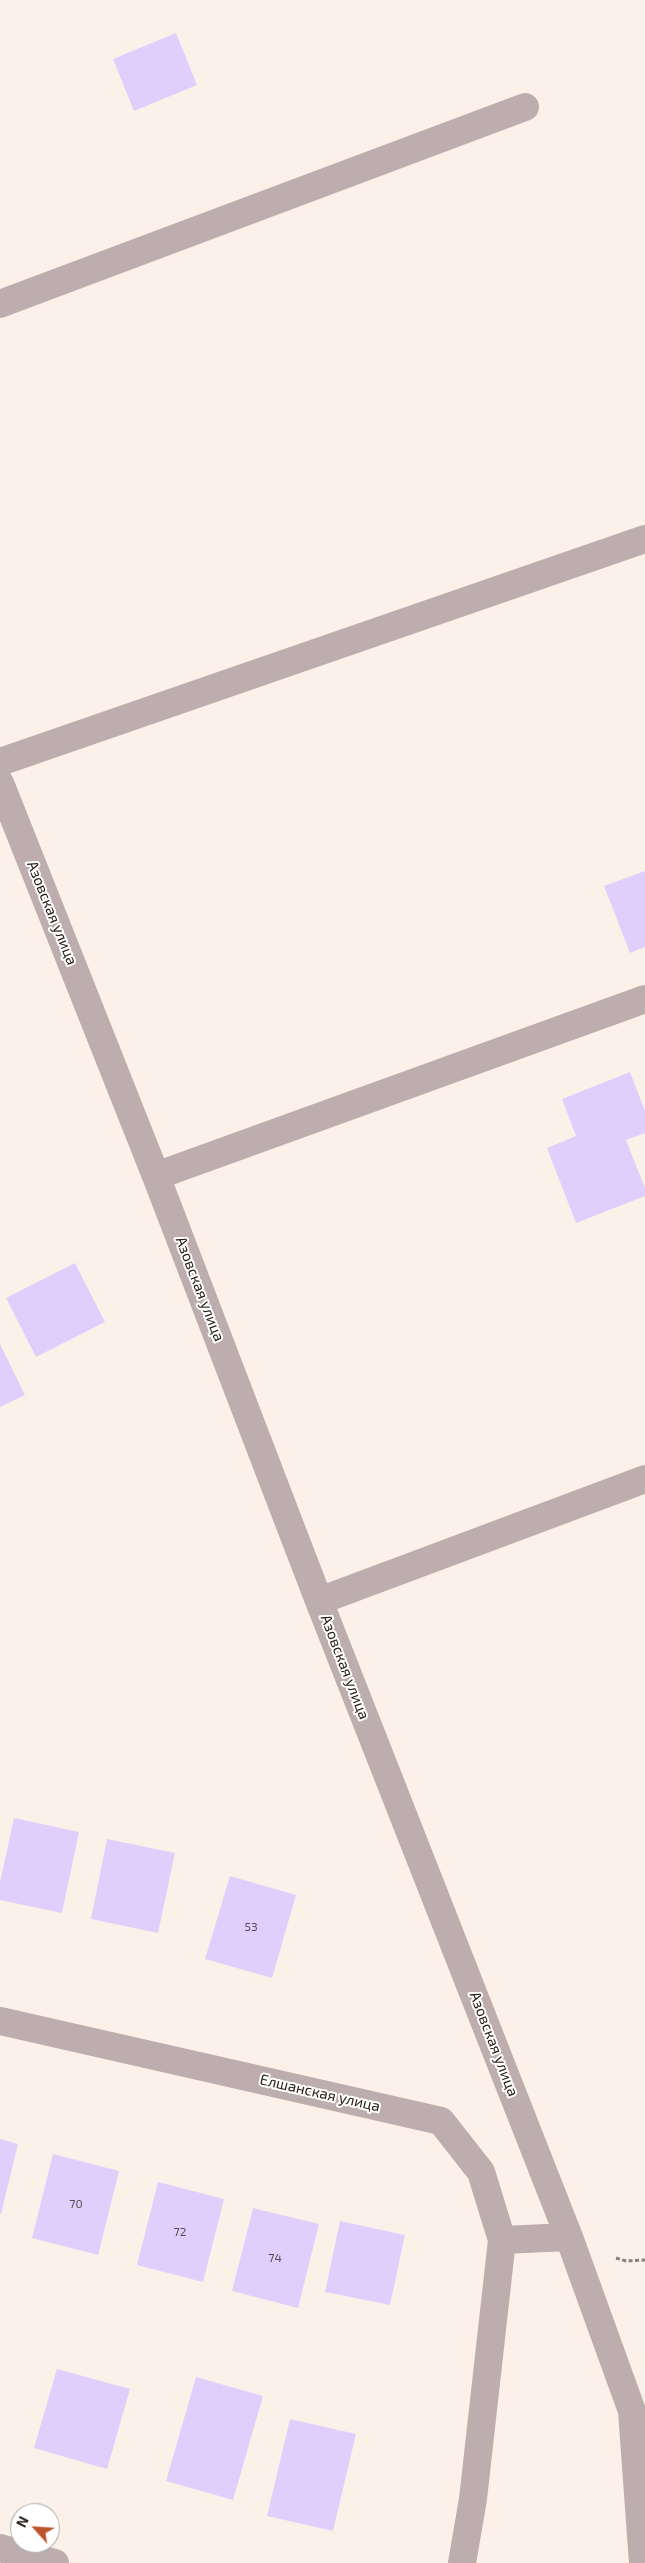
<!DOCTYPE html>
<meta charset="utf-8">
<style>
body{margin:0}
#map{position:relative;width:645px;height:2563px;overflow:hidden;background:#fcf1e8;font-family:"Exo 2",sans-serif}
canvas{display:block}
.north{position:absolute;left:10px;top:2503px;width:50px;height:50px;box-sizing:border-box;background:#fff;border:1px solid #aaa6a3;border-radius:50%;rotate:296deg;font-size:14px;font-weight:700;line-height:20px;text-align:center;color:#2a2018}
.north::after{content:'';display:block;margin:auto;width:18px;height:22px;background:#bd562c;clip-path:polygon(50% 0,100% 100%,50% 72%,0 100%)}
</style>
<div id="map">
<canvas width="645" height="2563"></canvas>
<div class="north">N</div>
</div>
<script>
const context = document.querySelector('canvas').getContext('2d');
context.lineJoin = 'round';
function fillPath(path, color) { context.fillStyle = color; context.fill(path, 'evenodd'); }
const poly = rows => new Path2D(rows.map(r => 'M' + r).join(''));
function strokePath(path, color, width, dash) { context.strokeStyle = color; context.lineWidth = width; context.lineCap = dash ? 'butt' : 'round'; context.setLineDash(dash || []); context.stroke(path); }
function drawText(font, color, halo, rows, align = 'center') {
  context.font = font + ' "Exo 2",sans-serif'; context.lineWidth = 4; context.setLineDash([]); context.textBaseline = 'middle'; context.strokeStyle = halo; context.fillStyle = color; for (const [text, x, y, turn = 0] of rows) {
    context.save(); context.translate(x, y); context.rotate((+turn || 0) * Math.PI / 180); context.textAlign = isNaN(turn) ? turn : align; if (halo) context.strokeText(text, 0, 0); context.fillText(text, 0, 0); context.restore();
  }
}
fillPath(poly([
 [176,33,197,85,134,111,113,59],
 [645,871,645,947,630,953,604,886],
 [630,1072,645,1111,645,1133,626,1140,645,1188,645,1196,576,1223,547,1148,576,1136,562,1099],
 [75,1263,105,1322,36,1357,6,1298],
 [0,1344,25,1395,0,1407],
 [14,1818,79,1832,62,1913,0,1900,0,1882],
 [107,1839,175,1853,158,1933,91,1919],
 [230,1876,296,1895,272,1978,205,1959],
 [0,2139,18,2144,1,2214,0,2214],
 [53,2154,119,2171,98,2255,32,2238],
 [158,2182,224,2199,203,2282,137,2265],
 [253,2208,319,2224,298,2308,232,2291],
 [340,2221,405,2235,390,2305,325,2292],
 [57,2369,130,2389,107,2469,34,2448],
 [196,2377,263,2396,233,2500,166,2481],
 [290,2419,356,2434,333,2531,267,2516]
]), '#e0cffc');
strokePath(poly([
 [616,2258,626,2261,645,2260]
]), '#8a8077', 3, [4, 2.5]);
strokePath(poly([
 [0,304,525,107],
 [0,762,645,539],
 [0,783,156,1176,319,1601,569,2237,632,2411,643,2563],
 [156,1176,645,999],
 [319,1601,645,1479],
 [0,2021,441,2121,481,2172,502,2240,569,2237],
 [0,2548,55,2563],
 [462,2563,473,2499,502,2240]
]), '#bdadaf', 28);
drawText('12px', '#584c51', null, [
 ["53",251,1927],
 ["70",76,2204],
 ["72",180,2232],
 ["74",275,2258]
]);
drawText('15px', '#2a2018', '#fff', [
 ["Азовская улица",52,913,68],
 ["Азовская улица",200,1289,69],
 ["Азовская улица",345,1667,69],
 ["Азовская улица",494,2044,69],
 ["Елшанская улица",320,2093,13]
]);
</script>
